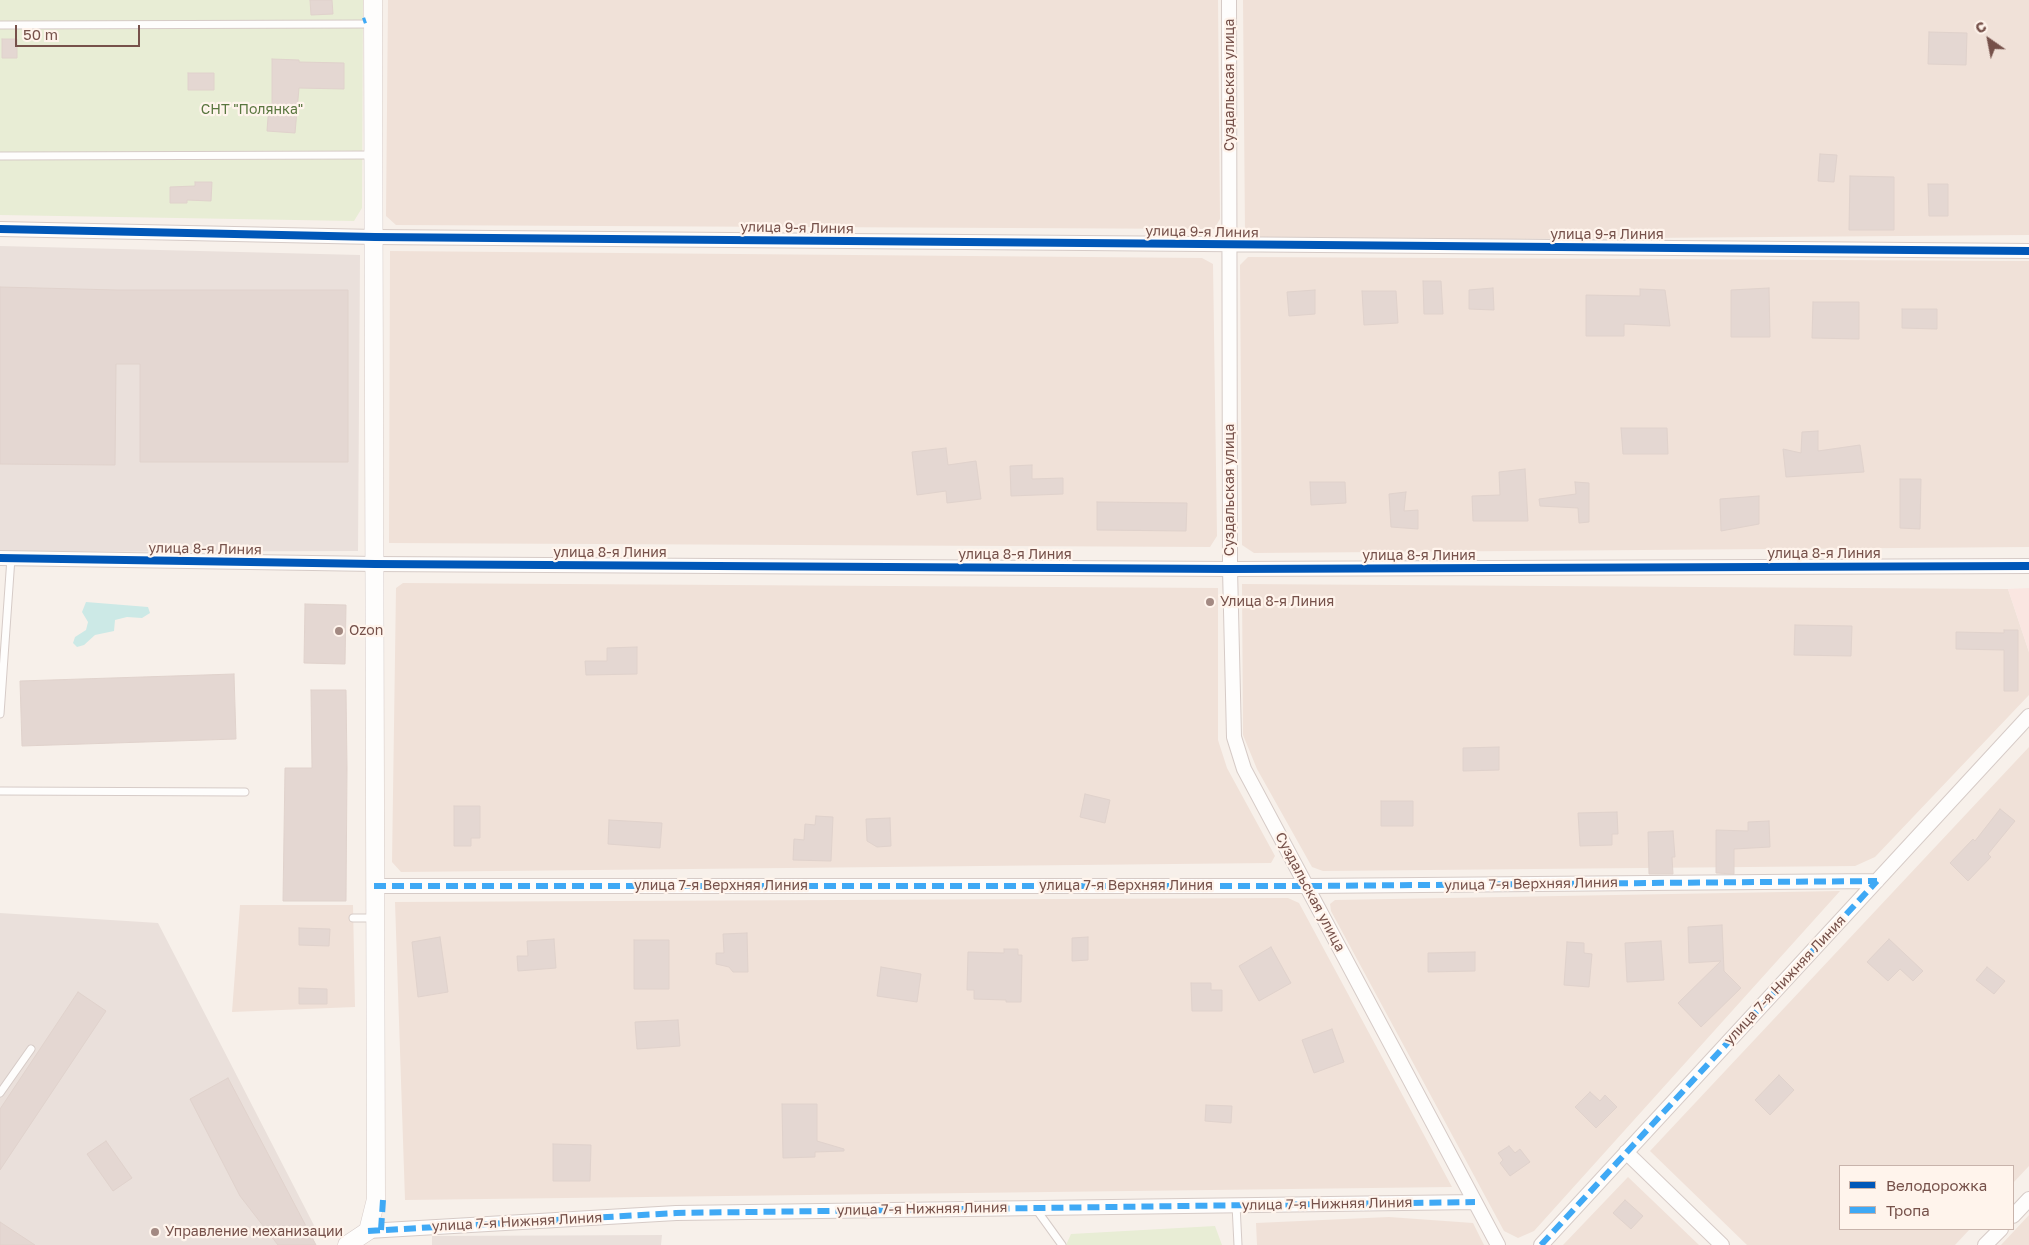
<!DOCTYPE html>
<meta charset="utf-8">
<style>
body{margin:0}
#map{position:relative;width:2029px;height:1245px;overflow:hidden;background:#f7f0ea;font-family:"Golos Text",sans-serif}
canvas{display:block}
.legend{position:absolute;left:1839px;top:1165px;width:175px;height:65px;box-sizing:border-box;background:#fff4ec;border:1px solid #c8b3ab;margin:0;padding:6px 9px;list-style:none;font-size:15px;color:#76514a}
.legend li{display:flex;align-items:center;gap:10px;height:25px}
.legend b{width:25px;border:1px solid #c8b3ab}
.north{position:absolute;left:1964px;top:15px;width:50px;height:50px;-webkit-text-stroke:4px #fff4ec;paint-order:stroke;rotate:327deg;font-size:14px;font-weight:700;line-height:20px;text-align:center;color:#76514a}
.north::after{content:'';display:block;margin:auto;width:18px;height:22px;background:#76514a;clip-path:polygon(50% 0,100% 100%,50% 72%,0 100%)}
.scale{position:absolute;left:15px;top:25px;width:125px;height:22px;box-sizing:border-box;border:2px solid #76514a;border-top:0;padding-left:6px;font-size:15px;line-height:18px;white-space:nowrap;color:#76514a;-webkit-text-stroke:4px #fff4ec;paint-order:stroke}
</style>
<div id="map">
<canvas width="2029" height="1245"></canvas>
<ul class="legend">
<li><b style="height:6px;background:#0057b8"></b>Велодорожка</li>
<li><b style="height:6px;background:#3fa9f5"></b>Тропа</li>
</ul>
<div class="north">С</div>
<div class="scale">50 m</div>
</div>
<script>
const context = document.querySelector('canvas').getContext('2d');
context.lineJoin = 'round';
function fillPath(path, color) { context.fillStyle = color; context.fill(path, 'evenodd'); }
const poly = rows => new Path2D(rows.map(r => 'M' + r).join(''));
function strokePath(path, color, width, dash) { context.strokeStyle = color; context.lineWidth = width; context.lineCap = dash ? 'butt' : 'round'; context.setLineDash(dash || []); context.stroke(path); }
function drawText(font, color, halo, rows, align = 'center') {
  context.font = font + ' "Golos Text",sans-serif'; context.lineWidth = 4.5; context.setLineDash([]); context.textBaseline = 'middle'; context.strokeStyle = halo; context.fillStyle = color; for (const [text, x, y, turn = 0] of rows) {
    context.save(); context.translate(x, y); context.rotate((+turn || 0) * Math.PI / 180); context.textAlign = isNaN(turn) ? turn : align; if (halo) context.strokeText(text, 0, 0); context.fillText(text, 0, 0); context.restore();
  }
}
fillPath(poly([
 [388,0,1218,0,1220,219,1214,229,396,225,386,216],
 [1243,0,2029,0,2029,235,1256,241,1245,233],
 [390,251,1202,258,1213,264,1217,536,1210,547,389,543],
 [1248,257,2029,261,2029,547,1254,553,1242,545,1240,265],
 [403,583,1218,588,1218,740,1227,768,1275,856,1271,863,401,872,392,862,396,588],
 [1242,584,2008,589,2029,652,2029,695,1875,857,1855,866,1323,871,1312,867,1257,769,1243,735],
 [2029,747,2029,1166,2013,1183,2013,1166,1840,1166,1840,1229,1970,1229,1955,1245,1747,1245,1650,1151],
 [1840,891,1534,1231,1518,1238,1504,1231,1331,911,1330,904,1335,900],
 [1288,898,1299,903,1452,1187,405,1200,395,902],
 [240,905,353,905,355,1007,232,1012],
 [1628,1177,1699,1245,1563,1245],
 [2029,1215,2029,1245,2001,1245],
 [1389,1217,1473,1223,1484,1245,1257,1245,1256,1223]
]), '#f0e1d8');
fillPath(poly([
 [2029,588,2029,652,2008,589]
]), '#fae6e1');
fillPath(poly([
 [0,246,360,255,358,551,0,552],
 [0,913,158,923,319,1235,303,1245,0,1245],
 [662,1235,661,1245,432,1245,432,1236]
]), '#eae0db');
fillPath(poly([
 [0,0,363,0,362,208,354,221,0,215],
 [1215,1226,1222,1245,1066,1245,1071,1234]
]), '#e8edd5');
fillPath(poly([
 [86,602,148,607,150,613,142,618,127,617,115,620,114,631,95,635,84,645,77,647,73,643,75,637,86,630,88,622,82,612]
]), '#cce9e6');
const building = poly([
 [310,0,332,0,333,14,311,15,310,0],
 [1929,32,1967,33,1966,65,1928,64,1929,32],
 [2,39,17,39,17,58,2,58,2,39],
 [272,59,299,60,299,62,344,63,344,89,299,88,295,133,267,131,269,104,272,104,272,59],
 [188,73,214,73,214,90,188,90,188,73],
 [1820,154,1837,155,1834,182,1818,181,1820,154],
 [1850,176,1894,177,1894,230,1849,230,1850,176],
 [195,182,212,182,211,201,187,200,187,203,170,203,170,187,195,186,195,182],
 [1928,184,1948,184,1948,216,1929,216,1928,184],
 [1423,281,1441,281,1443,314,1424,314,1423,281],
 [0,287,117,290,348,290,348,462,140,462,140,364,116,364,115,465,0,464,0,287],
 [1493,288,1494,310,1469,309,1469,290,1493,288],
 [1769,288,1770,337,1731,337,1731,290,1769,288],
 [1640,289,1665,290,1670,326,1624,324,1624,336,1586,336,1586,295,1640,296,1640,289],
 [1315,290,1315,314,1289,316,1287,292,1315,290],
 [1362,291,1396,291,1398,323,1364,325,1362,291],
 [1813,302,1859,302,1859,339,1812,338,1813,302],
 [1902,309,1937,309,1937,329,1902,328,1902,309],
 [1621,428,1667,428,1668,454,1623,454,1621,428],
 [1818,431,1818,451,1860,445,1864,472,1786,477,1783,449,1801,453,1802,432,1818,431],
 [946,448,948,465,976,461,981,499,947,503,946,491,917,495,912,452,946,448],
 [1032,465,1032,479,1063,478,1063,494,1011,496,1010,466,1032,465],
 [1525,469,1528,521,1473,521,1472,496,1500,495,1499,472,1525,469],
 [1900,479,1921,479,1920,529,1900,528,1900,479],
 [1310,482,1345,482,1346,503,1311,505,1310,482],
 [1575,482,1589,483,1589,522,1579,523,1578,508,1540,506,1539,499,1576,494,1575,482],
 [1406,492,1404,511,1418,510,1418,529,1391,527,1389,494,1406,492],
 [1759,496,1759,524,1721,531,1720,499,1759,496],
 [1097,502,1187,503,1186,531,1097,530,1097,502],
 [305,604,346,605,345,664,304,663,305,604],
 [1795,625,1852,626,1851,656,1794,655,1795,625],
 [2004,630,2018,630,2018,691,2004,691,2004,650,1956,649,1956,632,2004,633,2004,630],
 [637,647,637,674,586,675,585,661,607,661,607,648,637,647],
 [234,674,236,739,22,746,20,681,234,674],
 [311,690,346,690,347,768,346,901,283,901,285,768,312,768,311,690],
 [1499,747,1499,770,1463,771,1463,748,1499,747],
 [1085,794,1110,800,1105,823,1080,817,1085,794],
 [1381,801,1413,801,1413,826,1381,826,1381,801],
 [454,806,480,806,480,838,471,838,471,846,454,846,454,806],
 [2000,809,2015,821,1988,854,1991,857,1968,881,1950,863,1973,839,1975,841,2000,809],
 [1617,812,1618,834,1612,834,1612,845,1580,846,1578,813,1617,812],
 [816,816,833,817,831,861,793,860,794,839,804,840,805,824,815,825,816,816],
 [890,818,891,846,877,847,867,841,866,819,890,818],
 [609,820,662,823,660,848,608,844,609,820],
 [1769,821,1770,847,1734,849,1734,874,1716,873,1716,830,1748,831,1748,822,1769,821],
 [1673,831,1675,857,1672,857,1673,874,1649,874,1648,832,1673,831],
 [1722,925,1724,971,1741,988,1701,1027,1678,1003,1721,961,1689,963,1688,927,1722,925],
 [299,928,330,929,329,946,299,945,299,928],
 [747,933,748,972,733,972,729,967,716,964,716,953,724,953,723,934,747,933],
 [440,937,448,992,418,997,412,942,440,937],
 [1088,937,1088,960,1072,961,1072,938,1088,937],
 [554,939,556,968,518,971,517,956,528,956,527,941,554,939],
 [1889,939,1923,971,1913,981,1900,969,1888,981,1867,962,1889,939],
 [634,940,669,940,669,989,634,989,634,940],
 [1661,941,1664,980,1627,982,1625,943,1661,941],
 [1567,942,1584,943,1584,953,1592,954,1589,987,1564,985,1567,942],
 [1271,947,1291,983,1259,1001,1239,966,1271,947],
 [1004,949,1018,949,1018,955,1022,955,1021,1002,1006,1002,1006,1000,974,999,974,990,967,990,968,952,1004,953,1004,949],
 [1475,952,1475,971,1428,972,1428,953,1475,952],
 [881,967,921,974,917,1002,877,996,881,967],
 [1987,967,2005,981,1994,994,1976,980,1987,967],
 [1191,983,1211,983,1211,990,1222,990,1222,1011,1192,1011,1191,983],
 [299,988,327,989,327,1004,299,1004,299,988],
 [78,992,106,1011,0,1170,0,1109,78,992],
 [678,1020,680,1046,637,1049,635,1022,678,1020],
 [1332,1029,1344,1062,1314,1073,1302,1040,1332,1029],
 [1779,1075,1794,1090,1770,1115,1755,1100,1779,1075],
 [228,1078,316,1245,278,1245,240,1196,190,1099,228,1078],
 [1590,1092,1600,1101,1605,1095,1617,1107,1596,1128,1575,1107,1590,1092],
 [782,1104,817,1104,817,1141,844,1149,844,1151,815,1152,815,1157,783,1158,782,1104],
 [1206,1105,1232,1106,1231,1123,1205,1121,1206,1105],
 [106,1141,132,1178,113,1191,87,1154,106,1141],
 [553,1144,591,1145,590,1181,553,1181,553,1144],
 [1509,1146,1515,1153,1520,1149,1530,1162,1510,1176,1500,1163,1503,1160,1498,1153,1509,1146],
 [1625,1200,1643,1216,1631,1229,1613,1213,1625,1200],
 [0,1222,35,1245,0,1245,0,1222]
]);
fillPath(building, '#e4d7d2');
strokePath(building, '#e0d2cc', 1);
const service = poly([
 [0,25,373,24],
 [0,156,372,155],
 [0,714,11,558],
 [0,791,245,792],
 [353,918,375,918],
 [0,1093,31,1049],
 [1236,1205,1238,1245],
 [1036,1209,1062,1245]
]);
const minor = poly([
 [1229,0,1230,569,1234,737,1244,769,1498,1245],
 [0,229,375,237,2029,251],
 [0,558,375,564,1230,569,2029,566],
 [374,886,1308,886,1877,881],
 [1626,1152,1722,1245],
 [2013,1216,2029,1199],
 [368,1231,676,1213,1475,1202],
 [1541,1245,2029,716],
 [1985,1245,2001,1229]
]);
const tertiary = poly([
 [347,1245,368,1231,376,1199,373,0]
]);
strokePath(service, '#d6cbc7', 9);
strokePath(minor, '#d6cbc7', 16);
strokePath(tertiary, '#d6cbc7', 19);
strokePath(service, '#fefdfc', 7);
strokePath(minor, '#fefdfc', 14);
strokePath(tertiary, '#fefdfc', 18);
strokePath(poly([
 [363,21,366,20],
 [374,886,1308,886,1877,881],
 [381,1230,383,1200],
 [368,1231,676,1213,1475,1202],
 [1541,1245,1877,881]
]), '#3fa9f5', 6, [12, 6]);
strokePath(poly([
 [0,229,375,237,2029,251],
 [0,558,375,564,1230,569,2029,566]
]), '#0057b8', 8);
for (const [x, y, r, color] of [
 [1210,602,5,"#a38982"],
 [339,631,5,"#a38982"],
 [155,1232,5,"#a38982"]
]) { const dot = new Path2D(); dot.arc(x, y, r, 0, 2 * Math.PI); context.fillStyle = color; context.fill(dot); strokePath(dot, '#fff4ec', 2); }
drawText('14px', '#76514a', '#fff4ec', [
 ["Суздальская улица",1230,85,-90],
 ["улица 9-я Линия",797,228,1],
 ["улица 9-я Линия",1202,232,1],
 ["улица 9-я Линия",1607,235],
 ["Суздальская улица",1230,490,-90],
 ["улица 8-я Линия",205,549,1],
 ["улица 8-я Линия",610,553],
 ["улица 8-я Линия",1824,554],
 ["улица 8-я Линия",1015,555],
 ["улица 8-я Линия",1419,556],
 ["улица 7-я Верхняя Линия",1531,884,-1],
 ["улица 7-я Верхняя Линия",721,886],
 ["улица 7-я Верхняя Линия",1126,886],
 ["Суздальская улица",1310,892,62],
 ["улица 7-я Нижняя Линия",1785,980,-47],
 ["улица 7-я Нижняя Линия",1327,1204,-1],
 ["улица 7-я Нижняя Линия",922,1209,-1],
 ["улица 7-я Нижняя Линия",517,1222,-3]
]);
drawText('14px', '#59763f', '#fff4ec', [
 ["СНТ \"Полянка\"",252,110]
]);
drawText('14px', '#76514a', '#fff4ec', [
 ["Улица 8-я Линия",1220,602],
 ["Ozon",349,631],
 ["Управление механизации",165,1232]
], 'left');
</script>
